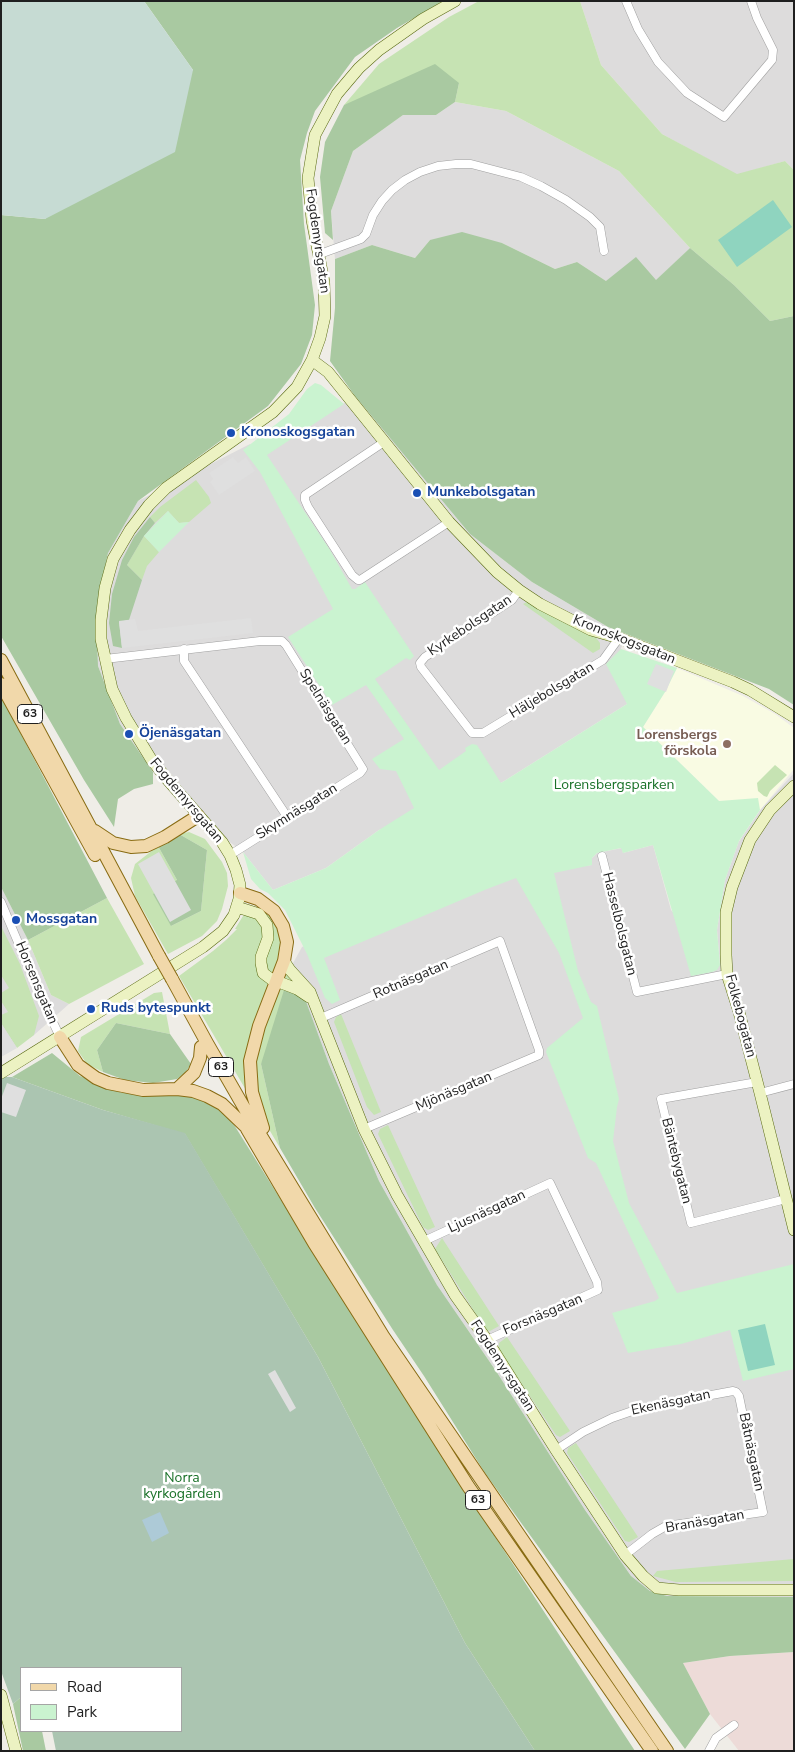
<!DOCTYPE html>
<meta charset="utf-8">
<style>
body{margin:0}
#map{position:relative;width:795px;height:1752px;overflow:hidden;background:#efede7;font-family:"Nunito Sans",sans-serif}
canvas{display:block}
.frame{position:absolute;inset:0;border:2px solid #1f1f1f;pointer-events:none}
.legend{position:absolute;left:20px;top:1667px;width:162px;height:65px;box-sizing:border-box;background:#fff;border:1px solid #a5a5a5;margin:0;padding:6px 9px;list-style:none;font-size:15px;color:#1f1f1f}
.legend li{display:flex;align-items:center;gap:10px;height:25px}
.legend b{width:25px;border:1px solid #a5a5a5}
</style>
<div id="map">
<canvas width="795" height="1752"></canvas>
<div class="frame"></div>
<ul class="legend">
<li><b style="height:6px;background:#f1d8aa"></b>Road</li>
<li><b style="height:14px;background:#caf3d0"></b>Park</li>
</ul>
</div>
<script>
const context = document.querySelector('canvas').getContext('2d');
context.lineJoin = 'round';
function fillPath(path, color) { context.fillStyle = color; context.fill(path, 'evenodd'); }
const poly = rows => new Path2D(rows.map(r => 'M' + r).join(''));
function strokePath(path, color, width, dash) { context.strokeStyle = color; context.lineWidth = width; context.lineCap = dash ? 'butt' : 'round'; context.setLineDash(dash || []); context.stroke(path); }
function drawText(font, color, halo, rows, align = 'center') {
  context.font = font + ' "Nunito Sans",sans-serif'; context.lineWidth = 5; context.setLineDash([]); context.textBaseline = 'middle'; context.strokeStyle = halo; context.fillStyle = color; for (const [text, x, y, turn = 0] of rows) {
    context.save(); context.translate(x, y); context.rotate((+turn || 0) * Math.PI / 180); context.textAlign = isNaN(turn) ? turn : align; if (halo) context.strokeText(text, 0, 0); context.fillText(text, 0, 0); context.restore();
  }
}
fillPath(poly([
 [580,1,794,1,794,170,785,161,737,175,662,134,601,65],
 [455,102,506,111,619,171,690,248,656,281,606,281,577,262,555,269,502,243,430,240,415,258,372,245,335,259,331,211,353,151,403,115,436,115],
 [355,396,470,534,532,582,608,627,627,636,621,648,627,704,501,783,379,830,326,868,273,890,243,852,181,805,153,772,120,724,98,666,96,611,108,553,138,501,250,444,267,454],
 [794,773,794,1597,667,1596,650,1591,631,1576,585,1510,496,1371,437,1285,379,1181,329,1064,292,965,302,947,317,938,420,914,515,874,592,865,592,858,597,853,622,848,623,853,653,845,671,910,720,965,717,930,725,880,739,841,760,810],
 [1,887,28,940,51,995,69,1004,34,1035,1,1057]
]), '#dddcdc');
fillPath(poly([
 [794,1652,794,1751,739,1751,710,1714,683,1663,730,1656]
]), '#eddbd8');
fillPath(poly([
 [677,668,743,696,775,714,794,728,794,769,760,810,739,841,719,801,643,727,665,692]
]), '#f9fbe3');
fillPath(poly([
 [479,1,580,1,601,65,662,134,737,174,785,161,794,170,794,316,770,321,734,285,690,248,619,171,506,111,455,102,459,83,344,105,379,64,449,17],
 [196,480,209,497,211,503,189,522,179,523,168,511,155,523,150,517,160,507],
 [144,536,159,552,147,566,142,580,127,565],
 [527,602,594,635,600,643,600,649,593,653,523,604],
 [775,765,787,775,770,791,767,797,764,796,758,791,757,783],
 [189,832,205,839,222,862,227,873,228,886,222,909,217,921,202,936,168,954,135,896,131,878,135,864,158,846,177,880,171,926,201,911,207,850,179,834],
 [107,898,144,964,69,1004,51,995,28,940],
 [252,911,261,911,270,916,280,934,304,996,261,1064,280,1148,179,976,213,951,226,940,237,929,235,929,243,916],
 [1,926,20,964,39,1016,34,1035,17,1048,1,1023,1,1015,8,1012,1,1001,1,993,9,988,1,975],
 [162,992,170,1034,116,1023,97,1050,103,1072,87,1064,78,1051,81,1037,154,993],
 [341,1014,381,1112,374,1115,367,1107,334,1022,336,1017],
 [388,1125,435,1227,428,1230,423,1227,378,1134,380,1129],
 [442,1238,499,1326,490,1331,486,1330,435,1249],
 [507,1337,570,1431,560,1437,556,1435,499,1350,499,1343],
 [576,1443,638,1537,629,1542,625,1541,567,1453,568,1448],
 [794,1559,794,1581,676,1582,653,1576,657,1571]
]), '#c6e3b3');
fillPath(poly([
 [144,1,443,1,397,28,355,57,315,111,307,133,300,160,304,224,315,305,312,335,301,364,268,406,138,501,108,553,96,611,98,666,120,724,153,772,153,784,134,789,118,799,114,827,84,780,1,636,1,215,45,219,193,70],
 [435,64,459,83,455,102,436,115,403,115,353,151,331,211,333,240,325,233,320,177,325,142,344,105],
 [462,232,502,243,555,269,577,262,606,281,636,257,656,280,690,248,734,285,770,321,794,316,794,705,769,689,608,627,532,582,470,534,355,396,330,361,335,308,335,259,372,245,415,258,430,240],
 [150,517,155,523,144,536,127,565,142,580,129,620,119,622,122,648,113,646,109,623,112,594,122,560,134,537],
 [1,696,107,898,28,940,1,887],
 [179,834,207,850,201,911,171,926,153,894,177,880,158,846],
 [284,990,304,996,329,1064,379,1181,437,1285,496,1371,585,1510,631,1576,650,1591,667,1596,794,1597,794,1652,730,1656,683,1663,710,1714,685,1749,485,1473,424,1376,393,1330,315,1208,280,1148,261,1064],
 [116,1023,170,1034,191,1064,185,1073,177,1079,153,1083,125,1080,103,1072,97,1050],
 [52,1053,80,1076,122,1093,190,1094,216,1096,411,1408,635,1751,535,1751,465,1643,318,1357,185,1134,103,1110,12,1077],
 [21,1697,21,1731,42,1731,46,1751,23,1751,13,1704]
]), '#a9c9a1');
fillPath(poly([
 [1,1,144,1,193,70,175,152,45,219,1,215]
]), '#c6dbd3');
fillPath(poly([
 [1,1077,12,1077,103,1110,185,1133,318,1357,465,1643,535,1751,56,1751,52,1731,181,1731,181,1668,21,1668,21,1697,13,1704,1,1671]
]), '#abc5b1');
fillPath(poly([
 [315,383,321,385,344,404,267,455,330,550,352,589,355,589,365,582,414,656,410,660,406,658,375,679,439,770,466,751,465,748,472,744,477,745,501,783,627,704,606,664,621,649,677,668,665,692,643,727,719,801,758,798,760,810,739,841,725,880,717,930,720,965,717,970,712,972,691,976,653,845,623,853,621,848,597,853,592,858,592,865,554,873,578,971,591,1002,597,1006,619,1099,617,1107,613,1141,629,1203,677,1293,794,1264,794,1369,743,1381,730,1330,681,1344,628,1353,612,1313,655,1301,659,1298,596,1163,588,1158,546,1052,547,1048,583,1018,559,953,516,878,487,889,324,958,340,1000,332,1004,325,998,307,954,285,910,268,893,260,889,251,879,243,852,273,890,326,868,379,830,414,808,396,771,380,769,372,759,404,739,366,685,332,705,288,637,333,609,260,472,243,450,289,414,307,389],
 [168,511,179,523,189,522,159,552,144,536]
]), '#caf3d0');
fillPath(poly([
 [773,200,792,227,737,267,718,240],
 [765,1324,775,1365,748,1371,738,1330]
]), '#8fd4bf');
fillPath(poly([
 [233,457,238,463,246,457,255,471,219,495,210,482,213,479,209,473],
 [251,618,253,633,122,648,119,621,135,619,138,631],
 [656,664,674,671,666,692,647,684],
 [159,852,191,910,170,922,138,864],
 [1,1023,17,1048,1,1057],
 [7,1083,26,1090,16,1117,1,1112,1,1099],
 [275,1370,296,1408,290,1412,268,1374]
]), '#dfdfdf');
fillPath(poly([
 [160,1512,169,1533,152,1542,142,1520]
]), '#adcad7');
const street = poly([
 [626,1,638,29,658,62,687,93,724,117,772,60,773,50,757,18,751,1],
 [320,254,361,239,366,234,373,215,382,201,392,190,405,180,420,172,438,166,456,164,471,164,521,177,541,186,566,200,590,217,600,227,604,251],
 [384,442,305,495,305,500,308,507,352,575,358,580,360,580,449,522],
 [519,590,512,600,425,657,420,663,421,667,472,733,483,733,603,660,619,638],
 [184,649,184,661,288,818],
 [105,659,260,641,282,641,286,645,363,769,360,773,230,855],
 [602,856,637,992,727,974],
 [1,902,42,999,60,1037],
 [321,1018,500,941,539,1050,539,1055,364,1129],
 [757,1082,661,1099,691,1223,786,1199],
 [760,1093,794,1084],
 [424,1241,550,1183,597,1282,598,1290,487,1340],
 [556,1450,583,1432,612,1418,641,1408,733,1391,736,1392,739,1396,763,1512,666,1526,652,1534,625,1555],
 [709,1751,716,1738,734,1725]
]);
const secondary = poly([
 [312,360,328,372,449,522,497,572,519,590,540,604,591,630,619,638,733,682,750,690,794,717],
 [794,786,770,810,750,840,732,887,726,912,726,955,727,974,739,1012,760,1093,794,1230],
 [237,907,259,914,267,925,268,938,261,957,261,963,263,973,271,979,297,989,309,997],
 [284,961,290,970,310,992,364,1129,397,1195,455,1295,487,1340,556,1450,625,1555,643,1576,657,1588,679,1590,794,1590],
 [1,1073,203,947,223,931,234,915,239,899,240,885,236,870,230,855,222,842,166,778,151,759,126,718,112,689,101,639,101,620,105,588,113,559,130,530,149,505,166,488,273,412,297,387,312,360,320,338,325,316,324,282,312,220,308,178,315,135,337,94,359,68,379,50,423,19,455,1],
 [1,1695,16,1751]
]);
const primary = poly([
 [1,660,159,956],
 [1,684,95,855],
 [95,831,113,843,131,847,146,846,165,837,198,816],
 [240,893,258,899,274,911,283,926,287,942,284,961,259,1026,250,1061,252,1092,263,1128],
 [172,979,207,1043,253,1123,383,1336,667,1751],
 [60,1037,78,1065,96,1078,108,1083,143,1090,177,1089,193,1091,207,1096,222,1104,246,1127],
 [177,1089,194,1073,200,1058,201,1047],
 [247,1129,314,1243,468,1486,652,1751]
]);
strokePath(street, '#a0a0a0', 9);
strokePath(secondary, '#596a12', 12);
strokePath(primary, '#886b12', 14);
strokePath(street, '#fff', 8);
strokePath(secondary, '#ecf2c2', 11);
strokePath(primary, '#f1d8aa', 12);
const primaryBridge = poly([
 [159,956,172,979]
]);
strokePath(primaryBridge, '#886b12', 14, []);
strokePath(primaryBridge, '#f1d8aa', 12);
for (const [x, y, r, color] of [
 [231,433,5,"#1a4fb4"],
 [417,493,5,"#1a4fb4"],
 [129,734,5,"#1a4fb4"],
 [727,744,5,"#8d6e63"],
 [16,920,5,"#1a4fb4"],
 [91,1009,5,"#1a4fb4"]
]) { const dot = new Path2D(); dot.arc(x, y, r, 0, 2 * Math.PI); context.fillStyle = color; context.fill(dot); strokePath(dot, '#fff', 2); }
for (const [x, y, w] of [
 [30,714,25],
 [221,1067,25],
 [478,1500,25]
]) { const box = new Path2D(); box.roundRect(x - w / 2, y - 9.5, w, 19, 4); context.fillStyle = '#fff'; context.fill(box); strokePath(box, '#1f1f1f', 1); }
drawText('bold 12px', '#1f1f1f', null, [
 ["63",30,714],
 ["63",221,1067],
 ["63",478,1500]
]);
drawText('14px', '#1f1f1f', '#fff', [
 ["Fogdemyrsgatan",317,241,82],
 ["Kyrkebolsgatan",470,626,-34],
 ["Kronoskogsgatan",624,640,22],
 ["Häljebolsgatan",552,691,-31],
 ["Spelnäsgatan",325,707,58],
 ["Fogdemyrsgatan",186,801,50],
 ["Skymnäsgatan",297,812,-32],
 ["Hasselbolsgatan",619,924,76],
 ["Rotnäsgatan",411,980,-23],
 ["Horsensgatan",36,983,67],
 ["Folkebogatan",740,1016,75],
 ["Mjönäsgatan",454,1092,-23],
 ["Bäntebygatan",676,1161,76],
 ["Ljusnäsgatan",487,1212,-25],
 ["Forsnäsgatan",543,1315,-23],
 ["Fogdemyrsgatan",502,1366,57],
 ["Ekenäsgatan",671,1403,-12],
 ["Båtnäsgatan",751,1452,78],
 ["Branäsgatan",705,1522,-10]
]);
drawText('bold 14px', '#164399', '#fff', [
 ["Kronoskogsgatan",241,433],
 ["Munkebolsgatan",427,493],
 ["Öjenäsgatan",139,734],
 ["Mossgatan",26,920],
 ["Ruds bytespunkt",101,1009]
], 'left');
drawText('bold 14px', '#785e54', '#fff', [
 ["Lorensbergs",717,736],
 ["förskola",717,752]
], 'right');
drawText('14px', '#197128', '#fff', [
 ["Lorensbergsparken",614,786],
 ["Norra",182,1479],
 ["kyrkogården",182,1495]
]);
</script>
